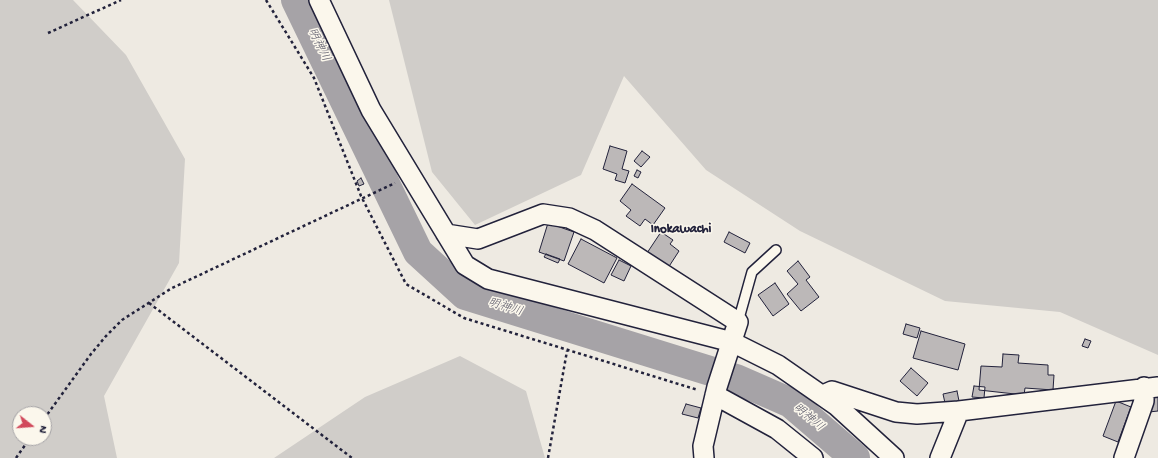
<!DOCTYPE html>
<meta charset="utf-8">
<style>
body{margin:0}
#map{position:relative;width:1158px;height:458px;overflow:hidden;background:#eeeae2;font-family:"Gochi Hand",sans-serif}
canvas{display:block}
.north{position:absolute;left:12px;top:406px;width:40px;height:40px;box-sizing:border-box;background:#fbf7ec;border:1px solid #a4a2a5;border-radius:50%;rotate:107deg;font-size:11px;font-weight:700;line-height:16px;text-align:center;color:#22223b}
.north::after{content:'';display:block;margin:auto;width:14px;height:18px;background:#d1495b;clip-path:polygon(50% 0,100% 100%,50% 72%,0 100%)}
</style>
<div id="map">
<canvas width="1158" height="458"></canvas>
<div class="north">N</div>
</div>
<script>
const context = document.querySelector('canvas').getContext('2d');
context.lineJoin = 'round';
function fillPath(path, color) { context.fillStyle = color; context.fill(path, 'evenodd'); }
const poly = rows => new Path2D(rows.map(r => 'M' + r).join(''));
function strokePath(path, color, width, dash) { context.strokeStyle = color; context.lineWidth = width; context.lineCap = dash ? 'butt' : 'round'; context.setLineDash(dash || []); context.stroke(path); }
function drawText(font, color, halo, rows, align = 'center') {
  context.font = font + ' "Gochi Hand","Klee One",sans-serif'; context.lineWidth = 3; context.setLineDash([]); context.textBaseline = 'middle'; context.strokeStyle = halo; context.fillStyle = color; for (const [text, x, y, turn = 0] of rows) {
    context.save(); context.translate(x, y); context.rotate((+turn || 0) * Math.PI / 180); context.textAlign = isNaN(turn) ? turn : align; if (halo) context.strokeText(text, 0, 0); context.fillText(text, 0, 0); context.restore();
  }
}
fillPath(poly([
 [0,0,73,0,126,55,185,159,179,263,104,396,117,458,0,458],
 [20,414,44,414,44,438,20,438],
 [389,0,1158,0,1158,355,1060,312,945,301,800,231,706,170,624,76,581,175,475,225,432,172],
 [460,356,526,391,545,458,274,458,365,397]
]), '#d0cdc9');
strokePath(poly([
 [296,0,418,252,465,295,736,379,791,403,855,458]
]), '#a6a3a7', 30);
const building = poly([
 [610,146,627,151,622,169,629,171,625,183,615,180,617,174,603,169,610,146],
 [642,151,650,157,641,167,634,161,642,151],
 [637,170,641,172,638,178,634,176,637,170],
 [361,178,364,184,359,186,357,181,361,178],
 [632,184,665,208,653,225,645,219,640,226,626,216,631,210,620,201,632,184],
 [548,223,574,232,564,261,539,252,548,223],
 [661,232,673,240,670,244,679,251,668,268,647,253,661,232],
 [729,232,750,243,745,253,724,242,729,232],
 [581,239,617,258,604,283,568,264,581,239],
 [546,254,560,259,558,263,544,257,546,254],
 [619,260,631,266,624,281,611,275,619,260],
 [798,261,810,277,806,280,819,297,801,311,787,294,798,284,787,271,798,261],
 [775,283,789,304,773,316,758,295,775,283],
 [906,324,920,328,917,338,903,334,906,324],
 [921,331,965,344,958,370,913,358,921,331],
 [1085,339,1091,341,1088,348,1082,346,1085,339],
 [1003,354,1019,355,1018,363,1048,365,1048,375,1054,375,1053,390,1025,388,1024,395,979,390,981,366,1002,367,1003,354],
 [911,368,928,383,917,396,900,381,911,368],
 [974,386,985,387,984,398,972,397,974,386],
 [957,391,959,401,945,403,943,394,957,391],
 [1148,394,1158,394,1158,411,1149,412,1148,394],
 [1116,401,1131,407,1118,442,1103,436,1116,401],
 [686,404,701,408,698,418,682,414,686,404]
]);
fillPath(building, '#bcb8b8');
strokePath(building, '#22223b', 1);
const service = poly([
 [738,322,752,272,776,250]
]);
const minor = poly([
 [319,0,371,110,465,265,488,279,732,342,778,365,837,406,894,458],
 [446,234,478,239,543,214,569,218,595,230,738,322,717,387,703,446,704,458],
 [715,395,777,429,813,458],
 [823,395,832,391,896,412,917,414,959,411],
 [940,458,959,411,1158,387],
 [1124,458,1144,401,1144,387]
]);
strokePath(service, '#22223b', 12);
strokePath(minor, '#22223b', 22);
strokePath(poly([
 [266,0,314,78,361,196,406,284,464,318,698,390],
 [48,33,121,0],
 [149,303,352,458],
 [44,419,91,354,106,336,122,320,172,288,395,183],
 [16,458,30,438],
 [548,458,567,351]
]), '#22223b', 2.5, [3, 3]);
strokePath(service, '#fbf7ec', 9);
strokePath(minor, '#fbf7ec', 19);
drawText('italic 12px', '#575666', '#fbf7ec', [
 ["明神川",318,45,64],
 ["明神川",505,308,17],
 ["明神川",808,418,40]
]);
drawText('bold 13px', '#22223b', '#fbf7ec', [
 ["Inokawachi",681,230]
]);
</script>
